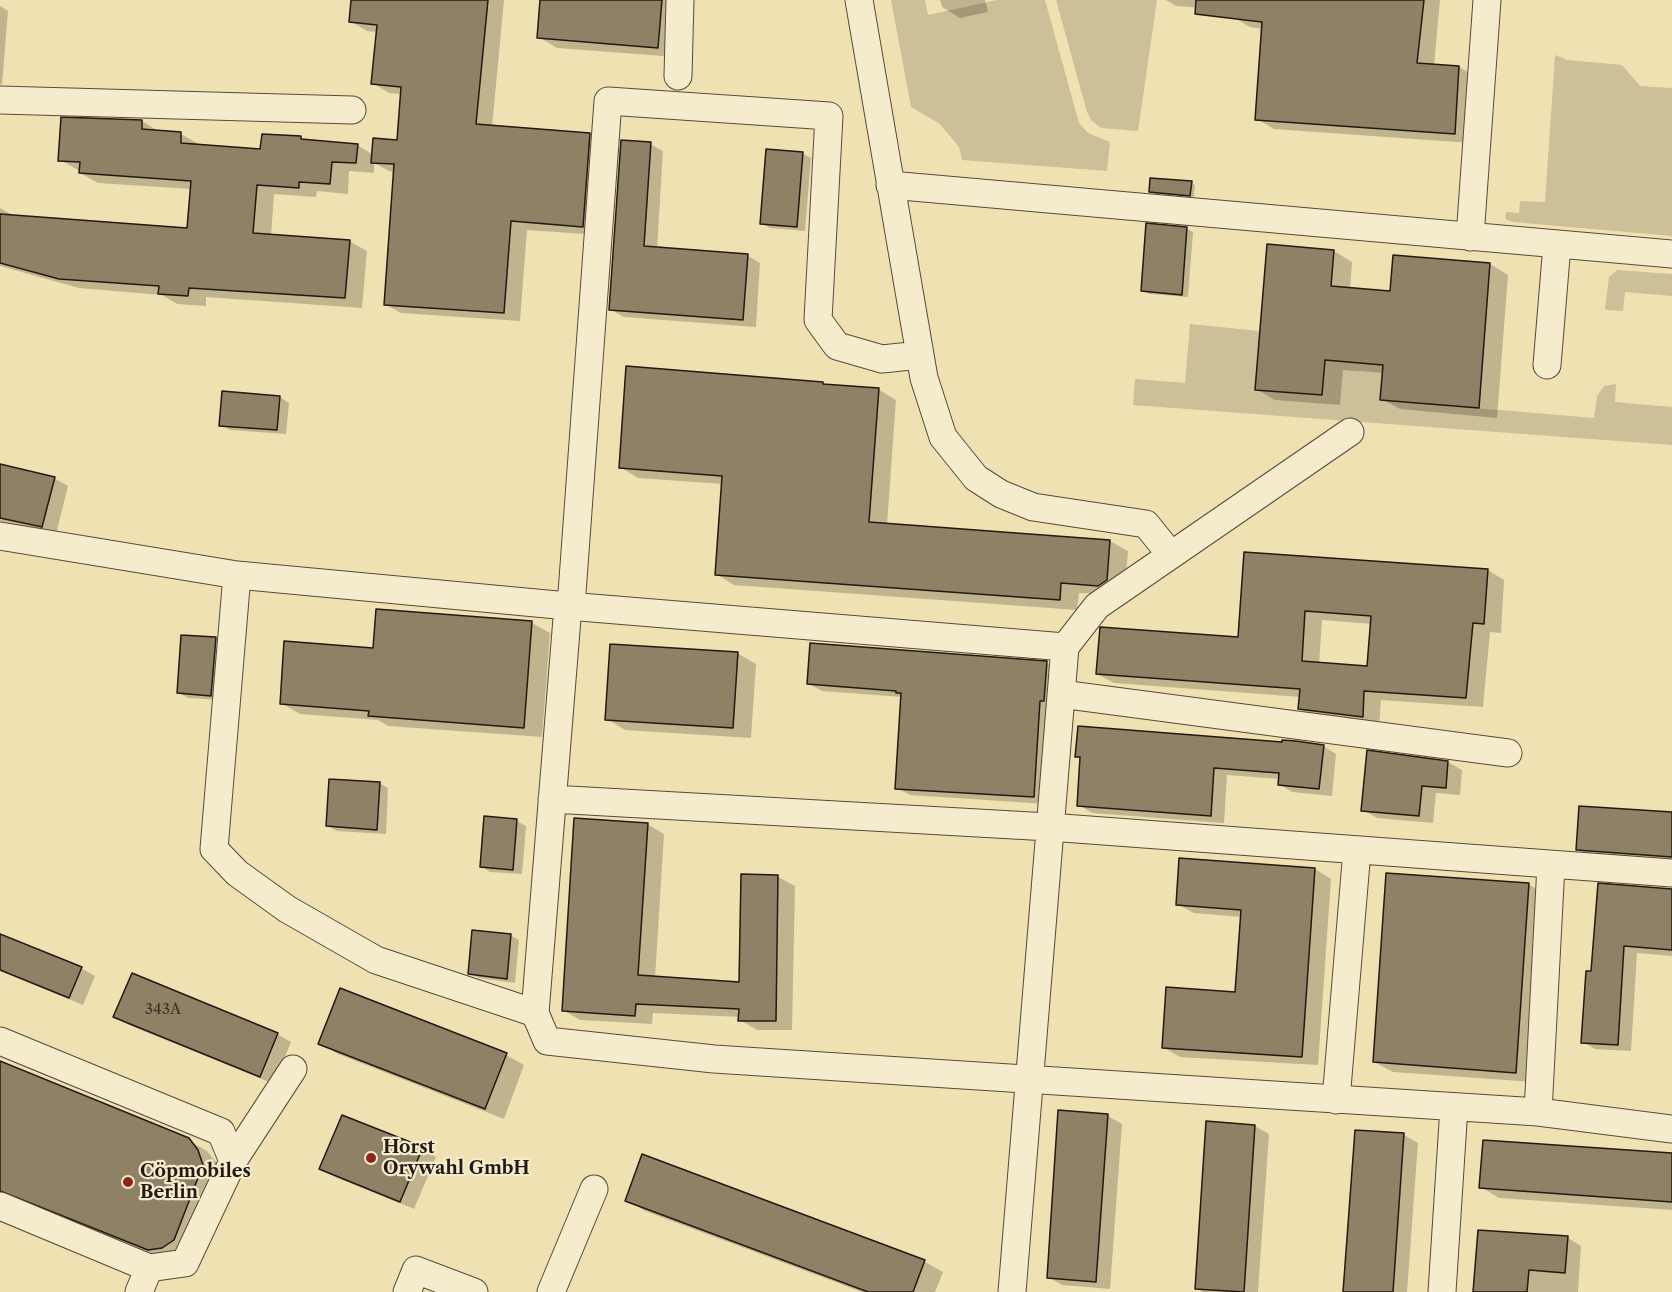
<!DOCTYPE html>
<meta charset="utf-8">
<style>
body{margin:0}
canvas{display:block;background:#f0e1b3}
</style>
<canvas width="1672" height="1292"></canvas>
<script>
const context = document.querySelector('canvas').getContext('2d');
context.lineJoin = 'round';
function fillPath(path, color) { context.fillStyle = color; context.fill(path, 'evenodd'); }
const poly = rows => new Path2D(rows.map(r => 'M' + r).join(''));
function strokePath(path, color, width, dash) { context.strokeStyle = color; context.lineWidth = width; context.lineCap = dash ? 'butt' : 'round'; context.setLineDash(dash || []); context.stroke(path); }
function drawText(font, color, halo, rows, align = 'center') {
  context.font = font + ' "Libre Caslon Text",serif'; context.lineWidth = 4.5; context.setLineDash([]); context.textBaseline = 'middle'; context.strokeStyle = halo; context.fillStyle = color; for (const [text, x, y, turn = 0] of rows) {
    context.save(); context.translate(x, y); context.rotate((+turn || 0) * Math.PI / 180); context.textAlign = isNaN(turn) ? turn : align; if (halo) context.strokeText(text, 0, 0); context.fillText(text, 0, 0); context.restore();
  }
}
fillPath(poly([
 [891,0,925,0,928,15,997,0,1045,0,1079,123,1088,133,1110,142,1107,171,962,160,959,147,940,124,911,107],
 [1056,0,1157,0,1138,131,1101,128,1091,120,1087,112],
 [1555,55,1567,60,1622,65,1640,86,1672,88,1672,236,1513,222,1505,219,1506,212,1519,213,1520,201,1545,202],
 [1617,270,1672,274,1672,296,1625,292,1623,311,1607,310,1605,309,1609,277],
 [1190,324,1260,331,1255,390,1322,395,1325,360,1383,365,1381,400,1594,418,1597,396,1604,386,1616,384,1615,402,1672,407,1672,445,1133,405,1135,379,1185,383]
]), '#cdbf98');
fillPath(poly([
 [352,0,504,0,492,127,589,134,606,144,599,235,527,230,520,321,401,313,385,304,395,172,389,171,374,163,374,173,349,171,348,194,317,191,316,197,274,194,271,236,349,241,367,251,362,308,206,297,206,306,177,304,162,295,79,288,0,266,0,208,16,217,189,230,191,189,98,183,80,173,80,171,60,160,142,121,160,132,181,134,199,144,199,146,262,151,301,138,307,141,357,145,374,155,398,141,402,94,389,93,373,83,378,32,367,31,350,21],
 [542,0,681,0,676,57,557,48,539,37],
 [940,0,985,0,988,12,960,18,942,7],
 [1166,0,1440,0,1434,66,1459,67,1476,77,1471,143,1274,129,1257,119,1263,29,1250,27,1233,17,1234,10,1176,6],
 [0,6,8,11,2,85,0,84],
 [650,144,663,151,657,249,748,256,760,263,756,327,624,317,611,310],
 [802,153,811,158,805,231,770,228,761,223],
 [1191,183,1195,185,1194,197,1155,194,1151,191],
 [1148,225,1187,229,1193,232,1188,297,1149,294,1142,290],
 [1268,246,1334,251,1352,262,1350,289,1391,292,1394,257,1490,264,1508,275,1497,418,1400,409,1382,399,1384,373,1343,370,1340,405,1275,400,1256,389],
 [823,383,827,385,878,389,896,400,887,525,1110,541,1128,551,1125,590,1117,595,1079,593,1077,610,734,585,716,574,723,484,638,478,620,467],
 [280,397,289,403,286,434,230,430,221,425],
 [0,465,54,478,68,486,56,534,0,521],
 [1246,553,1488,570,1504,580,1501,633,1490,632,1483,707,1381,700,1379,726,1317,718,1300,709,1301,697,1114,683,1097,674,1240,639],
 [1322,620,1372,624,1369,667,1319,664],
 [532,623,550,633,542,737,388,726,378,720,300,714,281,703,374,650],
 [216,638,225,644,220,700,188,698,179,693],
 [737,653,756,664,751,738,625,730,607,719],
 [1046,663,1060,670,1046,804,910,795,897,788,902,697,822,691,809,684],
 [1323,746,1336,754,1332,796,1292,792,1279,784,1280,779,1227,775,1224,823,1092,813,1079,805,1082,759,1077,756],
 [1368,752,1448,762,1462,770,1460,795,1436,793,1433,823,1377,818,1363,810],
 [379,783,388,788,386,834,337,831,328,826],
 [1672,814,1672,866,1596,860,1577,849],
 [517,821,526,826,522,874,490,872,481,866],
 [647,824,664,834,655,978,740,983,778,877,795,886,792,1030,757,1030,740,1020,740,1017,653,1013,652,1024,580,1020,563,1010],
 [1315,869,1331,879,1318,1065,1180,1057,1163,1047,1237,993,1242,917,1194,913,1177,904],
 [1528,884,1547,895,1534,1082,1393,1072,1374,1062],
 [1672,890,1672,956,1637,953,1631,1051,1595,1049,1583,1042,1592,973],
 [510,935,519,940,515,983,479,978,470,973],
 [0,936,81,968,95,976,83,1005,0,971],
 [115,1017,277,1034,291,1042,274,1084,129,1025],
 [320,1043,506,1055,524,1065,504,1119,338,1054],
 [0,1063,188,1140,207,1151,216,1162,221,1176,193,1250,167,1260,26,1201,0,1193],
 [1060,1112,1108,1116,1122,1124,1110,1289,1062,1285,1048,1277],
 [343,1117,422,1149,436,1157,414,1209,335,1177,321,1169],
 [1255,1126,1269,1134,1258,1292,1203,1292,1196,1288],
 [1356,1131,1404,1135,1418,1143,1407,1292,1345,1292],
 [1672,1155,1672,1210,1499,1198,1481,1187],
 [643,1156,925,1262,943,1272,935,1292,862,1292,645,1211,627,1200],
 [1568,1238,1581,1246,1578,1292,1475,1292]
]), '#0003');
const building = poly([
 [351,0,488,0,476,124,590,133,583,227,511,221,504,313,384,305,394,164,371,163,373,138,397,140,401,87,371,84,377,25,349,22,351,0],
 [540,0,662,0,658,48,537,38,540,0],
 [1196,0,1424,0,1417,63,1459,66,1455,134,1255,120,1262,22,1195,14,1196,0],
 [61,117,142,120,142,129,181,132,181,143,260,149,262,134,301,136,301,139,358,144,356,163,332,162,330,184,299,182,299,188,257,185,253,233,350,240,345,298,189,288,188,296,158,294,159,286,59,279,0,263,0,214,187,228,191,181,79,173,80,162,58,161,61,117],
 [621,140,651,142,644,246,748,254,743,320,609,310,621,140],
 [766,149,803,152,797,227,760,224,766,149],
 [1150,178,1192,181,1190,196,1149,192,1150,178],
 [1146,223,1187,227,1182,295,1141,291,1146,223],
 [1267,244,1334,250,1331,286,1390,291,1393,255,1490,263,1479,408,1380,400,1383,365,1325,360,1322,395,1255,390,1267,244],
 [626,366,823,382,823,384,879,388,869,522,1110,540,1107,580,1098,586,1061,583,1060,600,715,575,722,476,619,468,626,366],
 [222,391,280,396,277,430,219,426,222,391],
 [0,464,55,477,42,527,0,518,0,464],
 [1244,552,1488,569,1484,624,1473,623,1466,698,1364,691,1363,717,1298,709,1300,689,1096,674,1100,627,1238,637,1244,552],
 [1305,611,1371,616,1367,666,1302,661,1305,611],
 [376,609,532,621,524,728,368,716,369,711,280,704,284,641,373,648,376,609],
 [181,635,216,637,211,696,177,693,181,635],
 [810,643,1047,661,1044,701,1040,701,1034,797,895,789,901,693,896,693,896,691,807,684,810,643],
 [610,644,738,652,733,728,605,720,610,644],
 [1078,726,1282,742,1282,740,1296,741,1324,745,1319,789,1278,785,1279,773,1214,768,1211,816,1077,806,1080,757,1075,757,1078,726],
 [1367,750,1448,761,1446,788,1422,786,1419,816,1361,811,1367,750],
 [329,779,380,782,377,830,326,826,329,779],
 [1579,806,1672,812,1672,857,1576,850,1579,806],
 [484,816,517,819,513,870,480,867,484,816],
 [574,818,648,823,638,975,739,982,741,874,778,875,776,1021,738,1021,739,1009,636,1004,635,1016,562,1011,574,818],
 [1179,858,1315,868,1302,1057,1162,1048,1166,987,1235,992,1241,910,1176,905,1179,858],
 [1386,873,1529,883,1516,1073,1373,1062,1386,873],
 [1598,883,1672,889,1672,950,1624,946,1618,1045,1581,1043,1586,971,1591,971,1598,883],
 [472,930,511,934,507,979,468,974,472,930],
 [0,934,82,967,69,998,0,970,0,934],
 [132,973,278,1033,260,1077,113,1017,132,973],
 [340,988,507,1053,485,1109,318,1044,340,988],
 [0,1061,189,1138,198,1150,203,1165,174,1240,162,1248,148,1250,0,1191,0,1061],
 [1058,1110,1108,1114,1096,1282,1047,1278,1058,1110],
 [342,1115,423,1147,400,1202,319,1169,342,1115],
 [1206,1121,1255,1125,1244,1292,1195,1289,1206,1121],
 [1355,1130,1404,1133,1393,1292,1343,1292,1355,1130],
 [1483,1140,1672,1153,1672,1202,1479,1188,1483,1140],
 [642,1154,925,1260,913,1292,868,1292,625,1201,642,1154],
 [1478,1230,1568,1236,1565,1273,1529,1270,1527,1292,1473,1292,1478,1230]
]);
fillPath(building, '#8e8166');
strokePath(building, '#241812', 1.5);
const minor = poly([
 [859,0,924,378,943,437,976,478,1001,494,1033,507,1146,524,1171,555],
 [678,76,680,0],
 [0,100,352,110],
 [890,185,1672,254],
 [1470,237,1487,0],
 [1547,365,1557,245],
 [0,536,237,575,568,606,1065,647],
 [237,575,214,849,237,873,287,909,376,960,535,1013,547,1041,714,1059,1538,1112,1672,1129],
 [1061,694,1508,753],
 [552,799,1049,827,1672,873],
 [535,1013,568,606,572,593,608,101,829,116,818,320,837,346,882,359,920,355],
 [0,1041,221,1132,233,1161,185,1263,149,1268,139,1292],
 [1336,1100,1357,850],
 [1538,1112,1551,865],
 [233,1161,293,1069],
 [0,1206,149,1268],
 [407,1292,416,1270,474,1292],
 [551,1292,594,1189],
 [1012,1292,1065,647,1097,606,1350,432],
 [1442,1292,1454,1107]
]);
strokePath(minor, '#574a3a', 29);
strokePath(minor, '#f5ecce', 27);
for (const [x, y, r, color] of [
 [371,1158,6,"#8f2418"],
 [128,1182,6,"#8f2418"]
]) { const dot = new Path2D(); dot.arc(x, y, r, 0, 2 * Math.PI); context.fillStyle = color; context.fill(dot); strokePath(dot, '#f5ecce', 2); }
drawText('15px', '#3e3227', null, [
 ["343A",163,1010]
]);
drawText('bold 18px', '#241812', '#f5ecce', [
 ["Horst",383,1148],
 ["Orywahl GmbH",383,1169],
 ["Cöpmobiles",140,1172],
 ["Berlin",140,1193]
], 'left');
</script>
